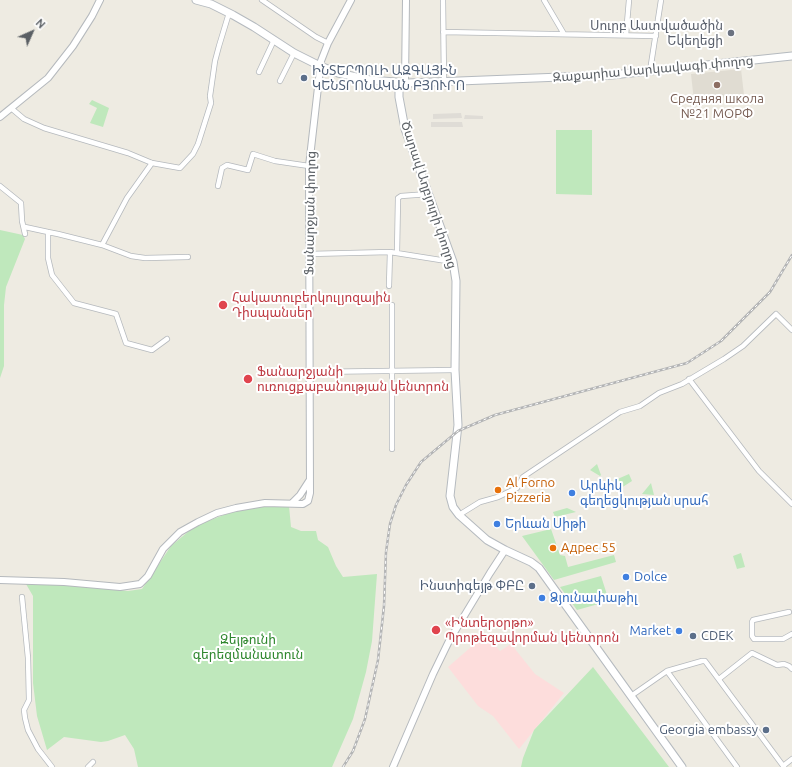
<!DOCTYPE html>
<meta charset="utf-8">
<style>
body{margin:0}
#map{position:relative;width:792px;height:767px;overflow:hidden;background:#eeebe2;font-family:Ubuntu,sans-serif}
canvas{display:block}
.north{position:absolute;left:12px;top:12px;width:40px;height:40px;-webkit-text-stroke:3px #fff;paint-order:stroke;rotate:45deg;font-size:11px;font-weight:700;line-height:16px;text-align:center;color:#5a5f64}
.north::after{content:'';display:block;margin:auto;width:14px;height:18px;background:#5a5f64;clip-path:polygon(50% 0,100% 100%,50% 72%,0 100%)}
</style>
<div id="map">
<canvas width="792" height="767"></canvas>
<div class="north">N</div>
</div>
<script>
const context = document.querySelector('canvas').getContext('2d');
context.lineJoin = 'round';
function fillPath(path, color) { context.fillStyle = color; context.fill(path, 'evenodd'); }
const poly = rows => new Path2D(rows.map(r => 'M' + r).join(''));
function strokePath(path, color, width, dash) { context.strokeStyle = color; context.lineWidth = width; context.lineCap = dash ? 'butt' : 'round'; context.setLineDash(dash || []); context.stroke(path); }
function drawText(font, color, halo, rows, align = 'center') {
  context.font = font + ' Ubuntu,"Noto Sans Armenian",sans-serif'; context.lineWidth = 4; context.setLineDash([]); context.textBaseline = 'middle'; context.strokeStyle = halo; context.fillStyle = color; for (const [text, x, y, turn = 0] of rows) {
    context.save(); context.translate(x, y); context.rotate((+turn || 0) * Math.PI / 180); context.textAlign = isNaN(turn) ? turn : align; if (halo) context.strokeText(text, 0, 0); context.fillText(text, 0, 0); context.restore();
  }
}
fillPath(poly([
 [461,113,462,118,433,119,433,114],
 [465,115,483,116,483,119,464,119],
 [431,122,462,122,463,127,431,127]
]), '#dfdcd6');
fillPath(poly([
 [741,69,744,95,694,101,691,74]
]), '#e0dcd2');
fillPath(poly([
 [486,634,500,651,511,644,535,674,564,693,519,749,493,716,478,706,448,667]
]), '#fddddc');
fillPath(poly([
 [92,100,109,108,103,127,90,123,97,108,89,104],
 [556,130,592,130,592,195,556,194],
 [0,230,23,235,25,239,6,287,4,305,4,366,0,378],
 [597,464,601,475,600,476,590,470],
 [629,474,632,481,621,488,613,481],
 [651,483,654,495,642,494],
 [268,506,289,506,291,527,301,531,316,531,318,540,328,547,336,566,343,577,377,574,372,641,366,672,353,719,332,767,138,767,134,749,125,735,108,741,101,742,64,737,47,750,37,716,33,683,33,596,26,584,57,584,128,591,142,589,171,546,195,526,234,511],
 [567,508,576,512,555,517,553,512],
 [551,529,560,555,565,556,568,567,614,555,616,562,554,580,522,536],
 [741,553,745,567,737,569,733,556],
 [601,576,609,601,577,610,560,587],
 [593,667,669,767,521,767,523,758,534,730]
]), '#bfe8bc');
const minor = poly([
 [262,0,316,37,328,43],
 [443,0,444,82],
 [544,0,564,34],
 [443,32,656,36],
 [626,35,629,0],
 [650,71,661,0],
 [259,72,274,40],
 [280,81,294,53],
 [11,108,24,119,44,128,128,153,152,163,180,168,193,154,198,144,211,103,210,96,215,61,219,46,229,13],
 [0,186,21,203,22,221,25,234],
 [218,186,222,168,227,165,248,170,253,154,275,161,309,166],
 [25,227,48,232,48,258,52,275,74,303,116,314,126,343,152,350,167,339],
 [48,232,58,234,102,245,131,256,145,258,188,257],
 [102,245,127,198,152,163],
 [397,253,398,198,401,196,429,194],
 [309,254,390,252,453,262],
 [389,286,390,252],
 [310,372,455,370],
 [689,379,759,471,792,504],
 [392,449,392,305],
 [459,515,480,502,498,497,517,488,523,477,620,412,640,406,659,393,682,384,724,359,743,346,776,314,792,330],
 [22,597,28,658,29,700,24,710,25,718,28,730,38,749,52,767],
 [789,612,753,620,752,622,752,636,754,639,783,639,792,634],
 [667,671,702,661,705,661,784,767],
 [719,679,752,653,777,665,784,664,789,666,792,669],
 [631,696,667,671,737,767],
 [783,766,792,759],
 [88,767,93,762]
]);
const tertiary = poly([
 [405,83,406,0],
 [0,117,48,78,73,46,92,16,100,0],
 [292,503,300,495,309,481],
 [0,580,64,582,120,587,140,584,148,576,163,549,180,532,198,522,217,513,236,508,265,503,303,504,308,501,310,493,309,166,321,61,328,43,351,0],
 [393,767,433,674,449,641,490,573,505,550]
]);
const secondary = poly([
 [196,0,211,4,233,15,254,27,294,53,320,66,338,73,370,80,408,83,612,75,792,56],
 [399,83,399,97,405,129,453,262,456,281,455,370,458,425,450,496,453,507,459,515,487,540,505,550,531,562,539,568,682,767]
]);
strokePath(minor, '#b5b9bd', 6);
strokePath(tertiary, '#b5b9bd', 8);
strokePath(secondary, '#b5babf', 9);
strokePath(minor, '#fff', 4.5);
strokePath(tertiary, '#fff', 6);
strokePath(secondary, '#fff', 7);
const rail = poly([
 [343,767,353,751,365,719,378,660,384,606,386,552,390,524,396,505,406,485,421,462,458,431,495,415,687,363,721,341,770,292,792,255]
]);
strokePath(rail, '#b3b4b5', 2.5);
strokePath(rail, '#fff', 1, [3]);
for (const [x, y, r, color] of [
 [731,33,4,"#6b7280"],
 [304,78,4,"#5c6f8a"],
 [717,85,4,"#8d6e63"],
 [223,305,5,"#e0444e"],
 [248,379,5,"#e0444e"],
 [498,490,4,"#e8710a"],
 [572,493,4,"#3f7fe0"],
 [497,524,4,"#3f7fe0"],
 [553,548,4,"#e8710a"],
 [626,577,4,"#3f7fe0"],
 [532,586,4,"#5c6f8a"],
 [542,598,4,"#3f7fe0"],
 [436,630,5,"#e0444e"],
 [679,631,4,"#3f7fe0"],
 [693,636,4,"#5c6f8a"],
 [766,730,4,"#5c6f8a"]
]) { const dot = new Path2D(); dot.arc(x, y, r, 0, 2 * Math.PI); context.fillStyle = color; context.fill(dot); strokePath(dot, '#fff', 1.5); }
drawText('13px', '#5b616d', '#fff', [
 ["Սուրբ Աստվածածին",723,26],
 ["Եկեղեցի",723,41]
], 'right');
drawText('13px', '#5a5f64', '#fff', [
 ["Զաքարիա Սարկավագի փողոց",653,69,-5],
 ["Ծարավ Աղբյուրի փողոց",429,195,72],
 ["Ֆանարջյան փողոց",310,213,-89]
]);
drawText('13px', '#4e5e75', '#fff', [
 ["ԻՆՏԵՐՊՈԼԻ ԱԶԳԱՅԻՆ",312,71],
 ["ԿԵՆՏՐՈՆԱԿԱՆ ԲՅՈՒՐՈ",312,86],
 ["Ինստիգեյթ ՓԲԸ",524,586,"right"],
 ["CDEK",701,636],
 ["Georgia embassy",758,730,"right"]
], 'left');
drawText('13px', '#785e54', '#fff', [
 ["Средняя школа",717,99],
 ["№21 МОРФ",717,114]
]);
drawText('13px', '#be3a42', '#fff', [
 ["Հակատուբերկուլյոզային",232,298],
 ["Դիսպանսեր",232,313],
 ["Ֆանարջյանի",257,372],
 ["ուռուցքաբանության կենտրոն",257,387],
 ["«Ինտերօրթո»",445,623],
 ["Պրոթեզավորման կենտրոն",445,638]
], 'left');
drawText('13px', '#c56008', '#fff', [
 ["Al Forno",506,483],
 ["Pizzeria",506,498],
 ["Адрес 55",561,548]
], 'left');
drawText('13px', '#366cbe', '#fff', [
 ["Արևիկ",580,486],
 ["գեղեցկության սրահ",580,501],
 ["Երևան Սիթի",505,524],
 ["Dolce",634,577],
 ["Ձյունափաթիլ",550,598],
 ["Market",671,631,"right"]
], 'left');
drawText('13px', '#2f872e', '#fff', [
 ["Զեյթունի",248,640],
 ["գերեզմանատուն",248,655]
]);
</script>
